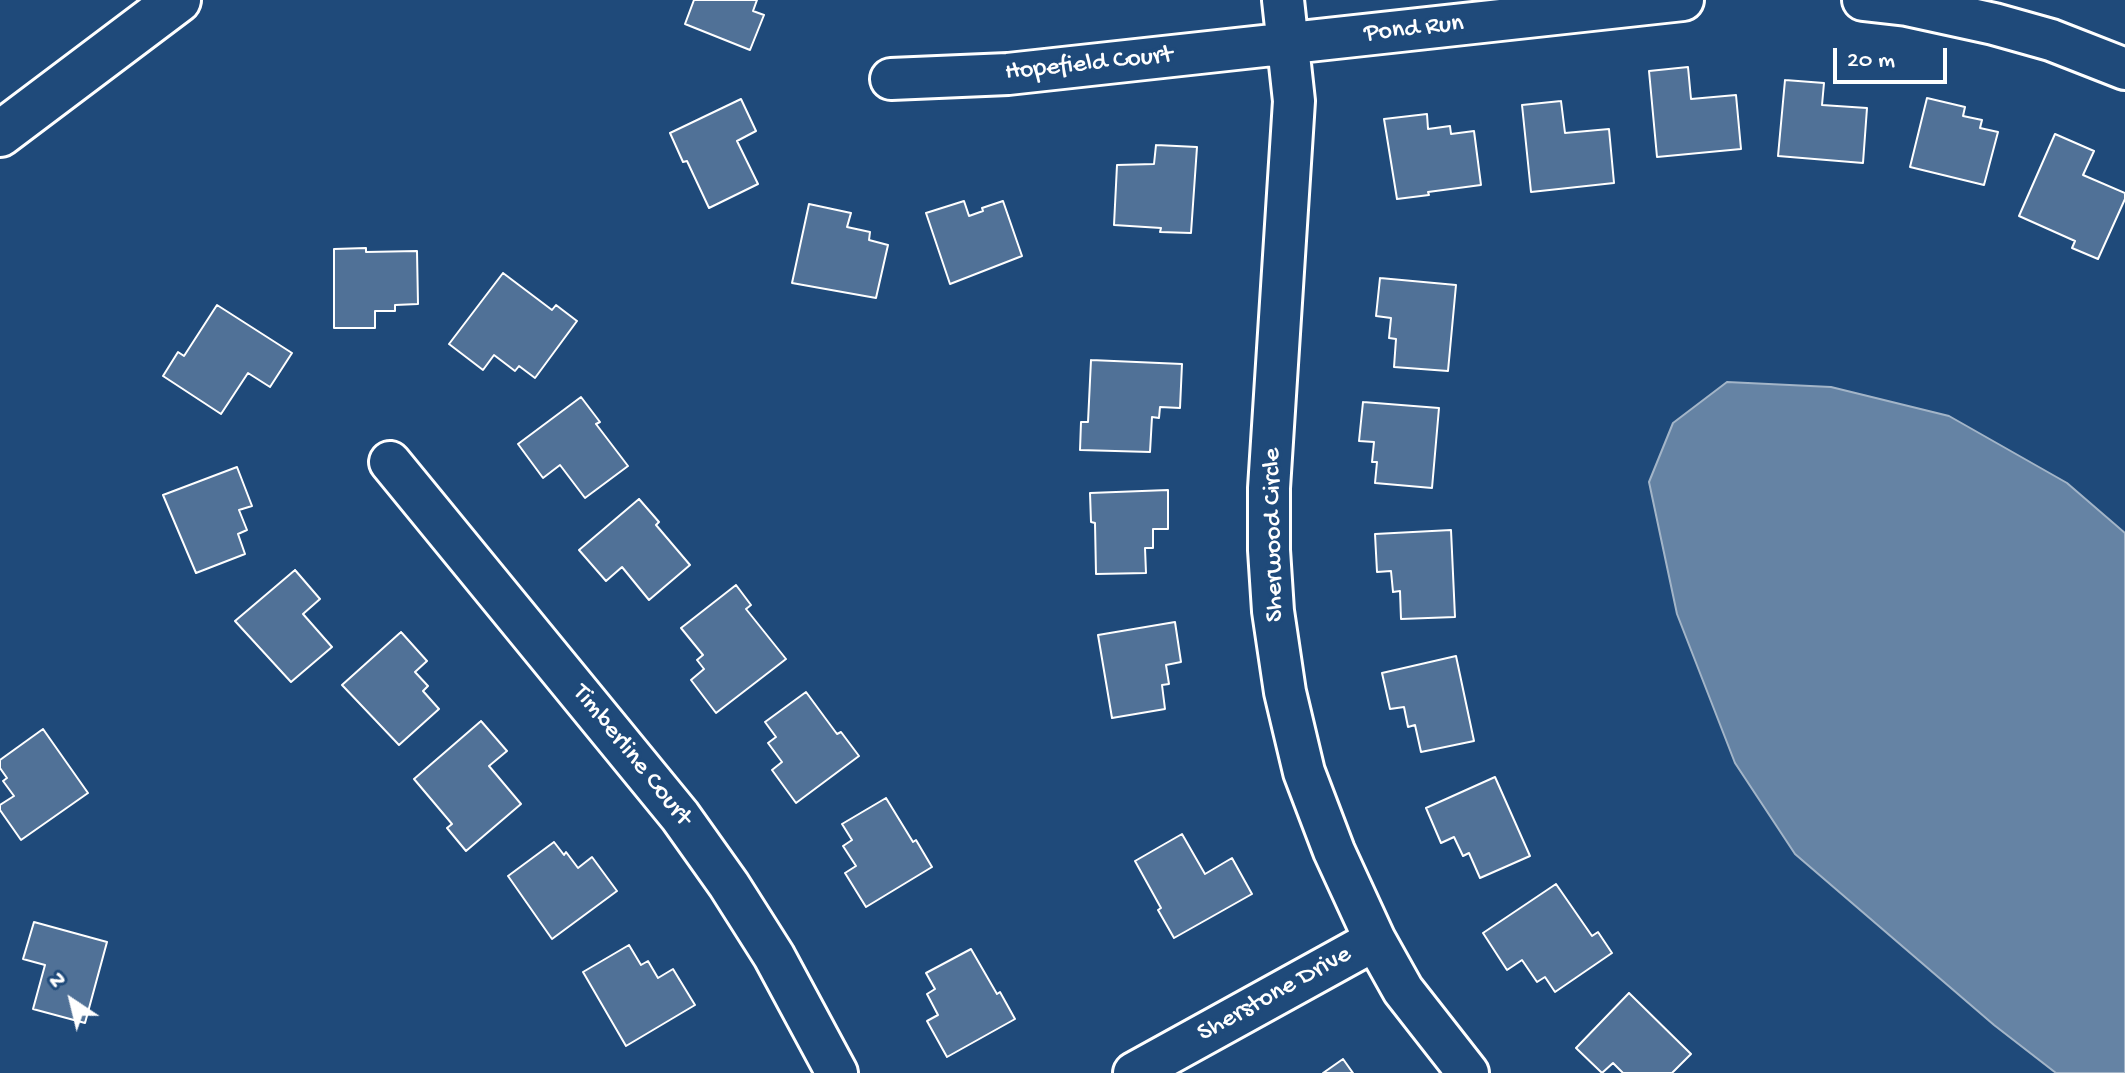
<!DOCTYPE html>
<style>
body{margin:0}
#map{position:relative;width:2125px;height:1073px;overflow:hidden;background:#1f4a7a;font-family:"Gochi Hand",sans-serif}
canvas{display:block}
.north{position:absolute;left:32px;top:961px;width:80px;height:80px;-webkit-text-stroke:6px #1f4a7a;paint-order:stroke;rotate:325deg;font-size:22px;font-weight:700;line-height:32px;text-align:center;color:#fff}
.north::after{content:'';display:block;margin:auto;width:28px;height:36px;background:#fff;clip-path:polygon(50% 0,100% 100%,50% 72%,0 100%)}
.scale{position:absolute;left:1833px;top:48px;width:114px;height:36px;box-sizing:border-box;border:4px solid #fff;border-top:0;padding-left:10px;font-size:24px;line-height:28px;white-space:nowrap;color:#fff;-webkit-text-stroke:6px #1f4a7a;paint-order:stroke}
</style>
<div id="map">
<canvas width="2125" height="1073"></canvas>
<div class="north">N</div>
<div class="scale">20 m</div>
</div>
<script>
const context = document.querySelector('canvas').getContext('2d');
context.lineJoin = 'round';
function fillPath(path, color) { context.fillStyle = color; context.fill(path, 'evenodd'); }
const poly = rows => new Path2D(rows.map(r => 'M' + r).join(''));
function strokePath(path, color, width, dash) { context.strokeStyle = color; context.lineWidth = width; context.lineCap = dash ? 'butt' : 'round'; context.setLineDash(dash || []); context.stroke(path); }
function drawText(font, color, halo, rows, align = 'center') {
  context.font = font + ' "Gochi Hand",sans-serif'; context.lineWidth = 7; context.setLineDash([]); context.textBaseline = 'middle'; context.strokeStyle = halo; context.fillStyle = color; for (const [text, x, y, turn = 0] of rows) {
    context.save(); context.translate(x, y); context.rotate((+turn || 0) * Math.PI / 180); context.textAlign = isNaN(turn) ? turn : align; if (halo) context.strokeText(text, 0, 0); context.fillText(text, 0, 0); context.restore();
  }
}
const water = poly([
 [1727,382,1831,387,1949,416,2067,483,2125,533,2125,1073,2056,1073,1994,1025,1795,854,1735,763,1677,614,1649,482,1673,423,1727,382]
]);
fillPath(water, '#6583a4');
strokePath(water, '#a3b5c8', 2);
const building = poly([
 [694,0,757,0,753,11,764,15,750,50,685,24,694,0],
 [1688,67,1691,99,1736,95,1741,149,1657,157,1649,71,1688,67],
 [1785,80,1824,83,1822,105,1867,108,1863,163,1778,156,1785,80],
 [1927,98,1965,107,1963,116,1982,120,1980,128,1998,132,1984,185,1910,167,1927,98],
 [741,99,756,131,737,141,758,184,709,208,687,161,683,162,670,133,741,99],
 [1561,101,1565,133,1609,129,1614,183,1531,192,1522,105,1561,101],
 [1427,114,1428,129,1450,126,1451,134,1474,131,1481,185,1428,192,1429,195,1397,199,1384,119,1427,114],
 [2055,134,2094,151,2083,175,2125,193,2125,199,2098,259,2072,248,2075,241,2019,216,2055,134],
 [1156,145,1197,147,1191,233,1160,232,1161,228,1114,225,1117,165,1154,164,1156,145],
 [964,201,969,216,983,211,982,208,1003,201,1022,256,950,284,926,213,964,201],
 [809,204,851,213,847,227,870,232,869,240,888,245,876,298,792,283,809,204],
 [366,248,366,252,417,251,418,304,395,305,395,311,375,311,375,328,334,328,334,249,366,248],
 [503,273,552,310,556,305,577,321,535,378,519,366,515,371,494,355,483,370,449,344,503,273],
 [1380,278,1456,285,1448,371,1394,367,1396,339,1389,338,1391,318,1376,316,1380,278],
 [217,305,292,353,270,387,248,373,221,414,163,376,178,352,184,356,217,305],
 [1091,360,1182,364,1180,408,1160,407,1159,418,1152,417,1150,452,1080,450,1081,422,1088,422,1091,360],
 [581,397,600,422,596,424,628,466,585,498,560,465,543,478,518,444,581,397],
 [1363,402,1439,408,1432,488,1375,483,1377,462,1372,462,1374,442,1359,441,1363,402],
 [237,467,252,506,239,510,247,530,238,534,245,554,196,573,163,495,237,467],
 [1168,490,1168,529,1153,529,1153,548,1145,548,1146,573,1096,574,1095,523,1091,522,1090,493,1168,490],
 [639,499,659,522,656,525,690,565,649,600,622,567,606,581,579,550,639,499],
 [1451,530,1455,617,1401,619,1400,591,1393,592,1391,571,1377,572,1375,534,1451,530],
 [295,570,320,599,303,614,332,647,291,682,235,621,295,570],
 [736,585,751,605,746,609,786,659,716,713,691,680,704,669,697,660,703,655,681,628,736,585],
 [1175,622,1181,662,1166,665,1169,684,1162,685,1165,709,1112,718,1098,635,1175,622],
 [401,632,427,661,415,672,428,686,423,691,439,709,399,745,342,685,401,632],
 [1456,656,1474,741,1421,752,1415,725,1408,727,1404,707,1390,709,1382,673,1456,656],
 [806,692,837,734,841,732,859,756,796,803,772,770,782,762,768,743,776,737,765,722,806,692],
 [481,721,507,751,489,766,521,804,466,851,447,828,452,824,414,779,481,721],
 [43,729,88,793,21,840,0,810,0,805,14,796,3,781,7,778,0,768,0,760,43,729],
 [1495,777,1530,856,1480,878,1469,853,1463,856,1454,837,1441,843,1426,808,1495,777],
 [886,798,913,842,916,840,932,867,866,907,845,873,856,866,843,846,852,840,842,824,886,798],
 [1182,834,1205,874,1232,858,1252,894,1174,938,1158,910,1161,908,1135,861,1182,834],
 [554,842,564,855,566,852,578,868,592,857,617,891,552,939,508,876,554,842],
 [1556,884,1592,936,1598,932,1612,953,1555,992,1545,977,1537,982,1522,960,1507,970,1483,933,1556,884],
 [34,922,107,942,85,1023,33,1009,45,965,23,959,34,922],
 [629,945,641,965,648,961,658,978,673,969,695,1005,626,1046,583,972,629,945],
 [971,949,997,994,1000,992,1015,1019,947,1057,927,1021,938,1015,927,994,935,989,926,973,971,949],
 [1629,993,1691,1054,1672,1073,1623,1073,1613,1063,1602,1073,1576,1048,1629,993],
 [1343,1059,1353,1073,1323,1073,1343,1059]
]);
fillPath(building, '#507197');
strokePath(building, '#fff', 2);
const street = poly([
 [1283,0,1294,101,1269,488,1269,550,1273,611,1285,692,1304,772,1334,851,1375,940,1403,990,1468,1073],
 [1863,0,1907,5,1994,24,2051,40,2125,69],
 [891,79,1008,74,1683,0],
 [390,462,680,816,729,885,774,956,837,1073],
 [1134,1073,1375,940]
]);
const secondary = poly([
 [0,134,178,0]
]);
strokePath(street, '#fff', 46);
strokePath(secondary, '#fff', 50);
strokePath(street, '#1f4a7a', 40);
strokePath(secondary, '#1f4a7a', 44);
drawText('26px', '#fff', '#1f4a7a', [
 ["Pond Run",1414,30,-6],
 ["Hopefield Court",1089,65,-6],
 ["Sherwood Circle",1275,535,-91],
 ["Timberline Court",631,756,51],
 ["Sherstone Drive",1275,995,-29]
]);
</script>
